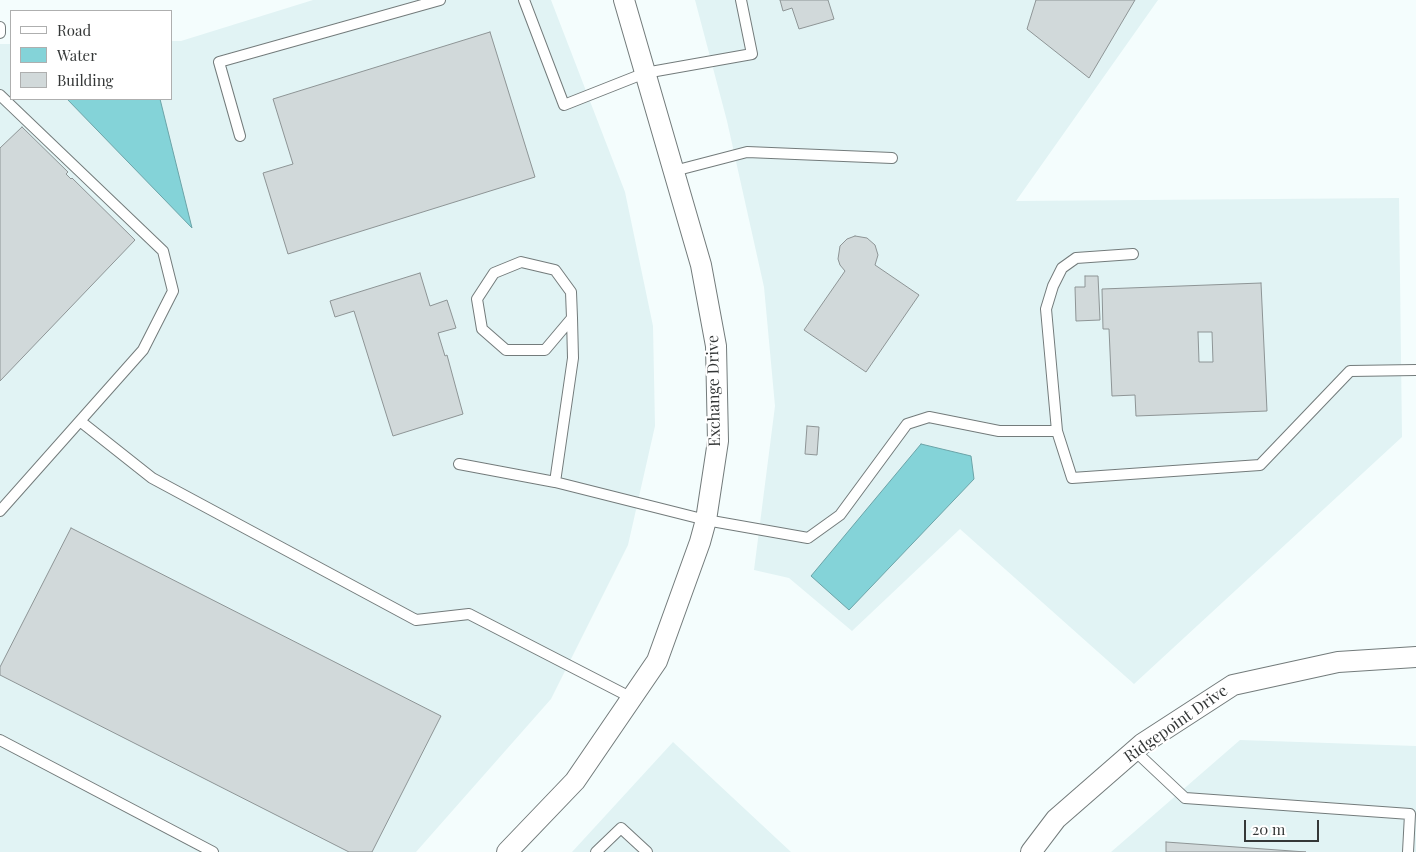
<!DOCTYPE html>
<style>
body{margin:0}
#map{position:relative;width:1416px;height:852px;overflow:hidden;background:#f4fdfd;font-family:"Playfair Display",serif}
canvas{display:block}
.legend{position:absolute;left:10px;top:10px;width:162px;height:90px;box-sizing:border-box;background:#fff;border:1px solid #aeafaf;margin:0;padding:6px 9px;list-style:none;font-size:15px;color:#343737}
.legend li{display:flex;align-items:center;gap:10px;height:25px}
.legend b{width:25px;border:1px solid #aeafaf}
.scale{position:absolute;left:1244px;top:820px;width:75px;height:22px;box-sizing:border-box;border:2px solid #343737;border-top:0;padding-left:6px;font-size:15px;line-height:18px;white-space:nowrap;color:#343737;-webkit-text-stroke:4px #fff;paint-order:stroke}
</style>
<div id="map">
<canvas width="1416" height="852"></canvas>
<ul class="legend">
<li><b style="height:6px;background:#fff"></b>Road</li>
<li><b style="height:14px;background:#84d3d8"></b>Water</li>
<li><b style="height:14px;background:#d1d9da"></b>Building</li>
</ul>
<div class="scale">20 m</div>
</div>
<script>
const context = document.querySelector('canvas').getContext('2d');
context.lineJoin = 'round';
function fillPath(path, color) { context.fillStyle = color; context.fill(path, 'evenodd'); }
const poly = rows => new Path2D(rows.map(r => 'M' + r).join(''));
function strokePath(path, color, width, dash) { context.strokeStyle = color; context.lineWidth = width; context.lineCap = dash ? 'butt' : 'round'; context.setLineDash(dash || []); context.stroke(path); }
function drawText(font, color, halo, rows, align = 'center') {
  context.font = font + ' "Playfair Display",serif'; context.lineWidth = 4.5; context.setLineDash([]); context.textBaseline = 'middle'; context.strokeStyle = halo; context.fillStyle = color; for (const [text, x, y, turn = 0] of rows) {
    context.save(); context.translate(x, y); context.rotate((+turn || 0) * Math.PI / 180); context.textAlign = isNaN(turn) ? turn : align; if (halo) context.strokeText(text, 0, 0); context.fillText(text, 0, 0); context.restore();
  }
}
fillPath(poly([
 [313,0,551,0,625,192,653,326,655,426,628,545,551,699,416,852,0,852,0,44,11,44,11,99,171,99,171,41,181,41],
 [695,0,1158,0,1016,201,1399,198,1402,437,1134,684,960,529,852,631,789,578,754,570,775,406,764,287,727,121],
 [1240,740,1416,746,1416,852,1111,852],
 [673,742,791,852,572,852]
]), '#e1f3f4');
const water = poly([
 [67,99,160,99,192,228,67,99],
 [921,444,971,456,974,479,849,610,811,576,921,444]
]);
fillPath(water, '#84d3d8');
strokePath(water, '#6ca4a8', 1);
const building = poly([
 [780,0,828,0,834,19,799,29,792,8,783,11,780,0],
 [1036,0,1135,0,1089,78,1027,29,1036,0],
 [490,32,535,177,288,254,263,173,293,164,273,99,490,32],
 [22,127,68,172,66,174,71,179,72,178,135,240,0,381,0,148,22,127],
 [855,236,867,238,875,245,878,255,875,265,919,295,866,372,804,330,845,271,840,265,838,259,840,246,847,239,855,236],
 [420,273,430,306,447,300,456,328,438,333,445,356,447,355,463,414,393,436,354,311,335,317,330,301,420,273],
 [1085,276,1098,276,1100,320,1076,321,1075,287,1085,287,1085,276],
 [1261,283,1267,411,1136,416,1135,395,1112,396,1109,329,1103,329,1102,289,1261,283],
 [1198,332,1212,332,1213,362,1199,362,1198,332],
 [807,426,819,427,817,455,805,454,807,426],
 [71,528,441,716,372,852,349,852,0,675,0,667,71,528],
 [1166,842,1306,852,1166,852,1166,842]
]);
fillPath(building, '#d1d9da');
strokePath(building, '#8e9596', 1);
const service = poly([
 [524,0,564,105,645,73,752,54,741,0],
 [0,27,0,33],
 [0,95,163,251,173,291,143,350,0,511],
 [240,136,219,62,440,0],
 [674,171,747,152,892,158],
 [572,318,545,350,506,350,482,329,477,299,494,273,521,262,555,270,571,292,572,318,573,358,555,482,706,520,808,538,840,515,907,424,929,417,999,431,1057,431,1072,478,1260,465,1350,371,1416,370],
 [80,421,152,478,416,620,469,614,632,698],
 [1057,431,1046,309,1053,286,1062,268,1076,258,1133,254],
 [459,464,555,482],
 [0,740,213,852],
 [1135,751,1185,798,1410,814,1408,852],
 [596,852,621,828,647,852]
]);
const minor = poly([
 [507,852,575,781,657,661,700,542,706,520,718,441,716,346,701,265,624,0],
 [1031,852,1056,819,1142,744,1233,685,1338,662,1416,657]
]);
strokePath(service, '#737b7b', 12);
strokePath(minor, '#737b7b', 22);
strokePath(service, '#fff', 10);
strokePath(minor, '#fff', 20);
drawText('16px', '#343737', '#fff', [
 ["Exchange Drive",714,391,-91],
 ["Ridgepoint Drive",1176,724,-35]
]);
</script>
